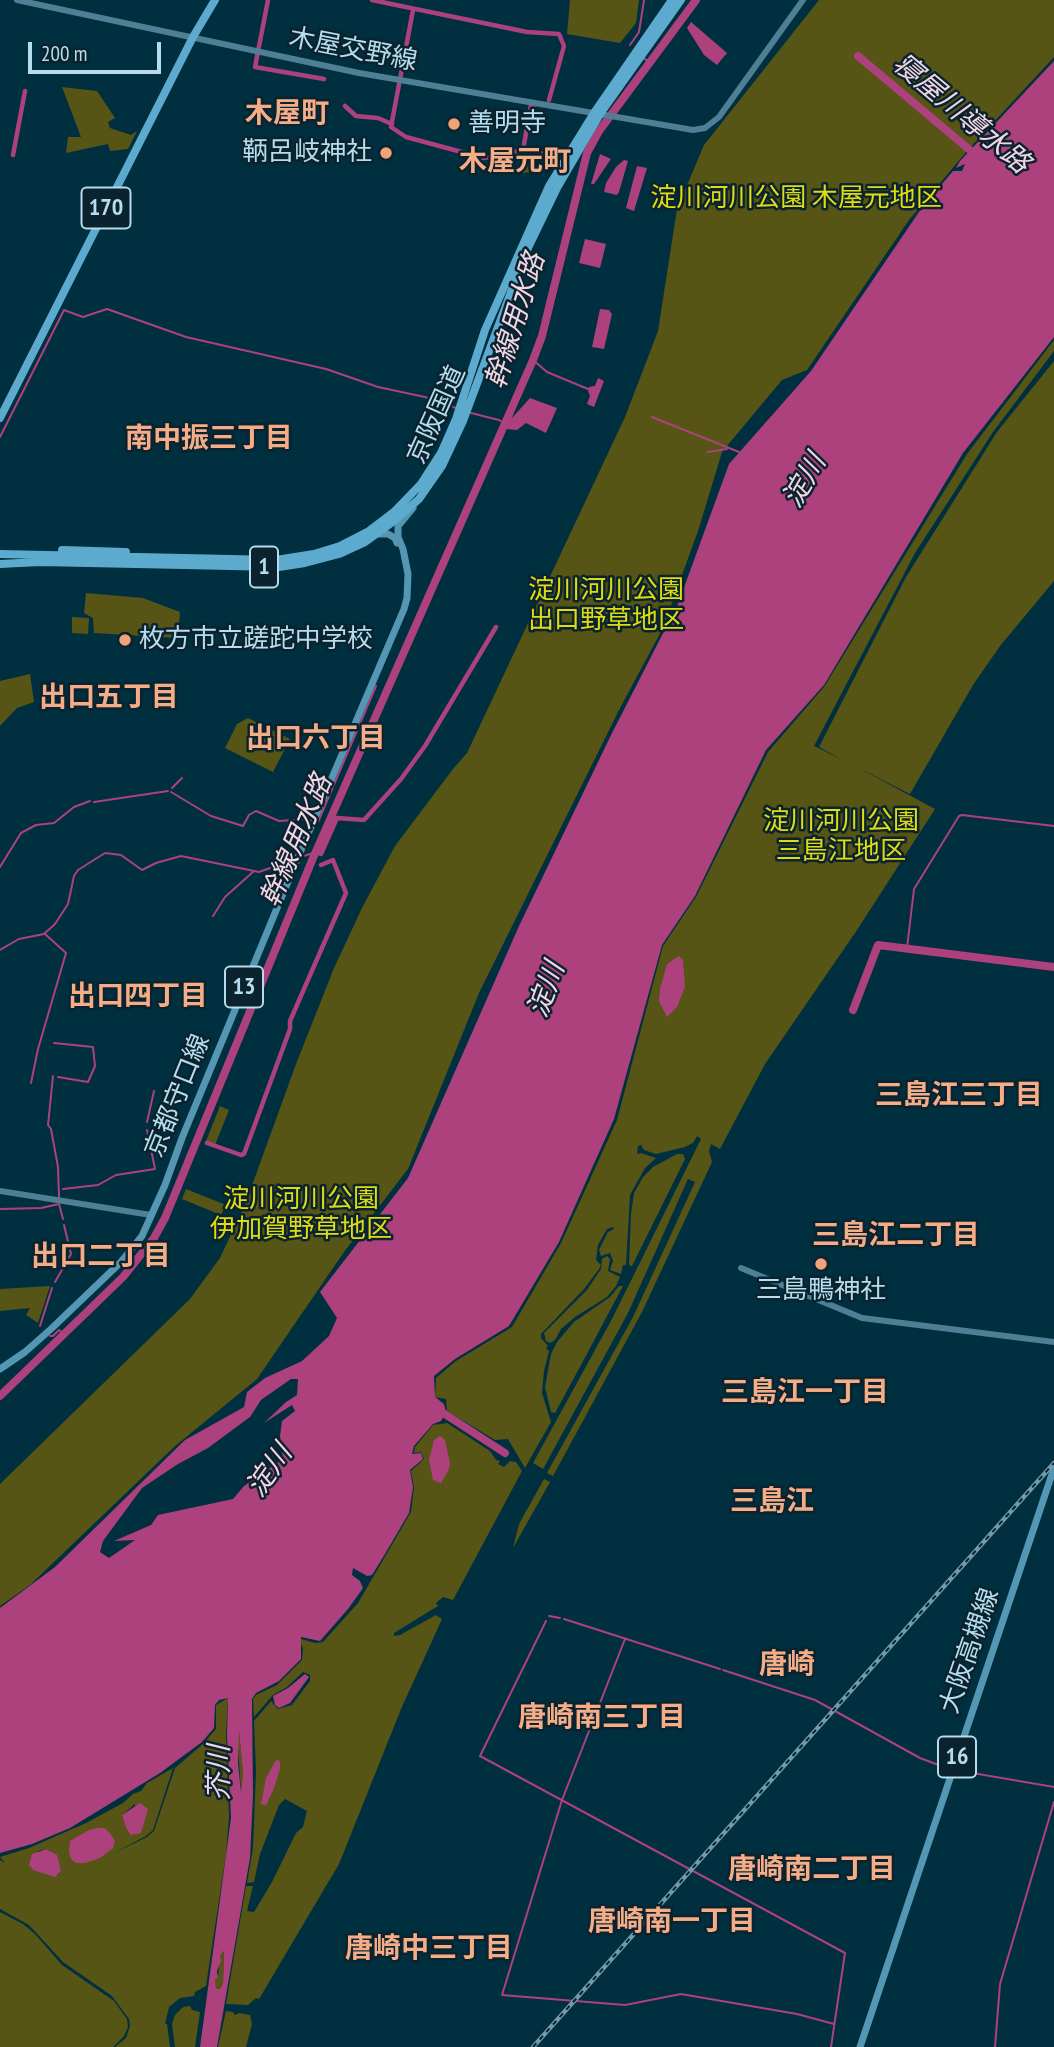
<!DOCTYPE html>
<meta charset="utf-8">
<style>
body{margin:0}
#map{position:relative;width:1054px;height:2047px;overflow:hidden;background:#002f3f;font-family:"PT Sans Narrow",sans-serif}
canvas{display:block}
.scale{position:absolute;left:28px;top:42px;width:133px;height:32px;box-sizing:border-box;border:4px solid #b6dced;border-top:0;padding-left:9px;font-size:21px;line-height:24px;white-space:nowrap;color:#b6dced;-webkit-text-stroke:5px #0a232e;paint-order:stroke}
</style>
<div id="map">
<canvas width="1054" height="2047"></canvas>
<div class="scale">200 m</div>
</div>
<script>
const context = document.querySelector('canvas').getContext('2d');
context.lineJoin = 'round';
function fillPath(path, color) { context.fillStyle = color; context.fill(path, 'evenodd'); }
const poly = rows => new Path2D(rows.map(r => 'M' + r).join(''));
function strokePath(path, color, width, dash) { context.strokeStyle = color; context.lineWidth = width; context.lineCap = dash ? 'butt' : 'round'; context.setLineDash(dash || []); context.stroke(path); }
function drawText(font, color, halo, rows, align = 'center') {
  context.font = font + ' "PT Sans Narrow","Noto Sans JP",sans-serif'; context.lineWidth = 5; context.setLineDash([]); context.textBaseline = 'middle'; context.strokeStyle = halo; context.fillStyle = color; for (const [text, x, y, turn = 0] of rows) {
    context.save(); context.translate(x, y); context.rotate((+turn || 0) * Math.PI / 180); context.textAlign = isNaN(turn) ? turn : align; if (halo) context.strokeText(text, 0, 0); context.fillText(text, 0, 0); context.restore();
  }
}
fillPath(poly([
 [570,0,639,0,636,23,620,43,567,34],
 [819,0,1054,0,1054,57,967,151,909,220,807,370,782,380,722,452,699,528,663,628,619,710,479,993,408,1169,344,1252,257,1379,174,1447,30,1585,0,1606,0,1484,190,1299,220,1258,246,1202,296,1064,334,968,362,908,395,846,453,769,467,753,625,417,658,331,677,209,704,145],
 [62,87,97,91,115,118,108,122,110,128,131,135,137,131,128,149,110,151,108,144,66,153,68,137,81,137],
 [520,151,531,151,532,172,523,173],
 [1054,340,1054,351,993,432,915,553,814,746,843,760,819,747,906,577,997,432,1054,361,1054,581,1000,646,973,685,910,794,857,767,935,809,857,930,765,1064,720,1149,711,1144,709,1151,712,1162,642,1312,553,1476,547,1473,633,1317,695,1182,688,1179,628,1313,543,1469,533,1463,612,1319,701,1139,697,1136,693,1143,685,1147,656,1154,644,1150,641,1145,638,1146,637,1154,641,1153,656,1158,645,1168,630,1195,626,1265,623,1265,621,1274,610,1270,613,1261,610,1253,601,1256,599,1250,608,1232,614,1229,613,1227,607,1229,598,1245,596,1260,601,1265,599,1269,584,1289,541,1334,541,1338,548,1346,546,1348,549,1351,544,1371,542,1393,551,1422,525,1468,508,1439,495,1440,447,1411,446,1399,435,1397,436,1378,456,1361,512,1327,561,1243,617,1120,663,946,696,897,768,752,824,687,967,454],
 [86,593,143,598,180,612,178,638,94,633,93,618,84,613],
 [72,617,89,618,88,634,72,633],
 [30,674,34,702,17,708,0,726,0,681],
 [248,718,290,739,273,772,225,748,237,724],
 [220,1106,229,1110,215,1145,206,1141],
 [677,1154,683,1154,685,1159,632,1266,629,1265,631,1214,634,1193,643,1177,653,1167],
 [186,1189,226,1205,221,1215,182,1199],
 [607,1256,610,1259,608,1271,620,1277,616,1286,607,1297,575,1317,561,1329,555,1340,550,1343,546,1341,544,1333,587,1290,601,1269,602,1259],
 [50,1286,38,1323,26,1315,30,1308,0,1311,0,1289],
 [619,1286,623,1286,581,1365,555,1413,551,1412,545,1387,551,1354,557,1342,574,1322,610,1297],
 [447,1423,490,1451,496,1460,500,1461,498,1464,504,1467,510,1461,516,1462,522,1471,453,1600,443,1597,436,1603,438,1606,394,1633,394,1636,400,1635,436,1615,442,1619,401,1709,339,1864,259,1999,256,1998,248,2005,226,2004,246,1886,253,1886,247,1911,254,1912,272,1882,296,1833,303,1827,307,1811,285,1799,279,1805,260,1854,254,1882,247,1883,253,1848,256,1771,254,1721,271,1701,278,1709,292,1705,310,1681,310,1675,303,1672,287,1687,273,1695,254,1717,253,1699,256,1695,277,1685,302,1660,303,1648,300,1642,301,1639,315,1643,323,1642,358,1603,411,1512,414,1487,411,1471,424,1459,421,1452,414,1453,415,1447,433,1425],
 [544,1479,550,1482,513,1548,519,1524],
 [228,1698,226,1736,229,1817,226,1854,206,1986,195,1992,194,1996,180,1998,169,2007,165,2024,167,2024,170,2047,115,2047,126,2038,130,2026,129,2019,112,1996,63,1962,29,1925,0,1909,0,1860,5,1863,0,1857,29,1848,86,1823,123,1803,133,1794,141,1791,147,1783,173,1768,153,1830,146,1836,112,1854,147,1837,154,1831,175,1768,203,1744,216,1729,216,1705],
 [135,1804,135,1835,126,1828,122,1815],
 [46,1849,57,1856,61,1870,58,1875,37,1851],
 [239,1730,243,1773,241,1792,237,1732],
 [0,1912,23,1924,35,1934,62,1965,114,2001,127,2019,128,2027,124,2036,113,2047,0,2047],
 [224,1951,223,1983,220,1989,215,1989,215,1980,218,1978,220,1956],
 [190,2006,192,2010,200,2012,195,2047,175,2047,172,2024,175,2015,183,2007],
 [226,2011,233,2012,235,2015,239,2013,250,2015,252,2024,246,2047,218,2047]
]), '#565515');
fillPath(poly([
 [691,22,727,53,717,65,704,55,687,28],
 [1054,61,1054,337,963,453,824,685,766,750,695,896,662,945,614,1119,559,1242,509,1326,455,1359,434,1376,435,1397,444,1404,446,1412,441,1421,433,1424,414,1446,412,1454,421,1453,423,1459,410,1470,413,1487,409,1513,385,1554,372,1575,367,1576,353,1568,352,1575,360,1581,363,1588,348,1609,320,1641,301,1637,301,1659,279,1681,256,1693,252,1699,253,1795,250,1858,217,2047,200,2047,231,1818,227,1736,228,1698,219,1700,215,1705,214,1728,202,1742,160,1773,70,1828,32,1844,0,1853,0,1608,55,1567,185,1440,244,1407,247,1392,265,1378,302,1361,329,1336,337,1318,320,1292,408,1178,519,926,611,735,678,604,729,464,811,371,921,209,953,171,962,171,965,164,956,168,960,161],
 [291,1379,298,1379,297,1395,286,1402,264,1423,292,1405,295,1411,282,1421,280,1436,283,1459,244,1486,233,1499,158,1515,151,1525,114,1541,135,1540,109,1558,100,1552,103,1541,142,1488,178,1464,208,1448,250,1417,261,1400],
 [239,1731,243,1773,241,1792,238,1764],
 [224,1951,223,1983,220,1989,216,1989,215,1980,218,1978,217,1971,221,1961,220,1956],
 [600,154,611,159,594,184,591,184],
 [624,160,628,161,619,192,617,195,604,192,606,183,616,167],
 [637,166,647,168,634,211,626,208],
 [585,239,606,244,600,268,579,263],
 [600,309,609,310,612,314,604,349,592,347],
 [598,378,604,381,594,407,587,404,590,396,588,391,589,387,595,386],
 [530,398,557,408,546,433,526,423,517,430,506,429,511,419],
 [679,956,683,960,685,987,677,1007,667,1017,659,1001,660,989,667,964],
 [440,1436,445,1440,450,1463,449,1469,441,1483,433,1480,429,1460,434,1440],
 [305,1674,309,1677,290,1703,279,1708,275,1705,273,1696,288,1688],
 [276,1760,280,1761,280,1769,274,1788,266,1805,261,1804,266,1778],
 [140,1803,148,1809,141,1833,131,1835,126,1828,122,1815],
 [97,1828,104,1828,110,1833,115,1841,113,1848,100,1858,85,1863,76,1863,71,1859,69,1852,70,1841,89,1830],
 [46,1849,57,1855,59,1862,61,1871,55,1877,33,1870,29,1865,32,1854]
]), '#ad417e');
strokePath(poly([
 [630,45,639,32,644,0],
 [645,59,650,63],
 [533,360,547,372,588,389],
 [471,413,499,420,509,426],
 [652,417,739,452],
 [0,437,64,310,83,317,107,309,186,337,326,369,378,387,425,397,456,408],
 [708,452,727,449],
 [172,788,182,778],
 [171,792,211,816,243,826,249,815,256,811,279,821,308,819],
 [94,802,168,791],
 [318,822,376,686],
 [301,857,316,852],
 [0,867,21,833,36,825,54,823,74,807,90,801],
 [213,916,225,897,254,871],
 [907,948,914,889,959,816,962,815,1054,826],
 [0,950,19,939,44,934,55,924,68,904,74,876,78,870,105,853,121,855,142,870,156,863,181,856,259,872,295,859],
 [54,1043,93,1047,95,1066,88,1082,58,1077],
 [53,1076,48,1125,51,1129,58,1167,59,1197],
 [31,1083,38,1049,66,953,45,934],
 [147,1122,154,1091],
 [198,1140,199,1140],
 [63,1189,98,1185,116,1175,155,1169,147,1130],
 [0,1209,41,1208,59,1204,63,1219],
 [55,1282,71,1254,64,1225],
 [40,1326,52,1288],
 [50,1336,53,1336,59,1330,64,1335],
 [549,1616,560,1618],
 [564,1619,720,1669],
 [546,1621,480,1756,845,1953,831,2047],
 [625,1639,562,1800,502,1995,625,2005,681,1994,797,2014,834,2024],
 [723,1670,815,1700,920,1758,949,1769],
 [955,1770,1054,1787],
 [995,2047,1000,1984,1054,1802]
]), '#ad417e', 2);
strokePath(poly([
 [268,0,255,67,324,79],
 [372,0,527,32,559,34,564,46,549,100],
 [413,10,391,127,406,137,484,158,529,149,535,150,535,152,554,156],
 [345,106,356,116,378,118,392,124],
 [523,150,531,105,534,105],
 [13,155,25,91],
 [316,852,321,854,337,818,364,820,401,779,425,746,496,627],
 [207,1143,241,1155,244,1154,290,1029,290,1021,346,893,333,860,321,865]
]), '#ad417e', 4.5);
strokePath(poly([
 [858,56,977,156],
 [853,1010,878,945,1054,967],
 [0,1396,123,1277,154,1238,165,1218,313,858,533,360,542,336,587,153,599,131,696,0],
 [437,1409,505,1453]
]), '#ad417e', 8);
strokePath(poly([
 [17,0,359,73,693,130,705,128,719,117,803,0],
 [0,1191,151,1215],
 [741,1268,862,1318,1054,1342]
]), '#4e7f95', 6);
strokePath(poly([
 [377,534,388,534,395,538,397,543],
 [0,1369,25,1352,51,1329,121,1262,142,1236,165,1185,182,1138,299,855,404,609,407,598,408,574,403,549,398,537,398,526,413,508],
 [860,2047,1054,1468]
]), '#5596b3', 7);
strokePath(poly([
 [0,418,193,37,215,0],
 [62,550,126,552],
 [0,554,276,560,314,554,340,546,369,531,394,512,421,484,441,453,456,419,485,330,549,186,594,113,672,0],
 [0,564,40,562,279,567,305,563,339,554,365,542,394,521,419,499,442,466,463,421,526,252,557,188,600,114,681,0]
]), '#5cabce', 8);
const rail = poly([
 [533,2047,1054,1463]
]);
strokePath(rail, '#719aab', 4.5);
strokePath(rail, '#0a232e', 2, [5]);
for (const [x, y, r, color] of [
 [454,124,7,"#f0a279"],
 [386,153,7,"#f0a279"],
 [125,640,7,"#f0a279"],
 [821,1264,7,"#f0a279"]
]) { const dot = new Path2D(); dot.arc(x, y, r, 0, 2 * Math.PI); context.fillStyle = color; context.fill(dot); strokePath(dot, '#0a232e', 2.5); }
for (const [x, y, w] of [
 [106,208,49],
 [264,567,28],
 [244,987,38],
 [957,1757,38]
]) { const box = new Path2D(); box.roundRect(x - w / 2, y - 20.5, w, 41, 5); context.fillStyle = '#0a232e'; context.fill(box); strokePath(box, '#b6dced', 2); }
drawText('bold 24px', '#b6dced', null, [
 ["170",106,208],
 ["1",264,567],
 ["13",244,987],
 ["16",957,1757]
]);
drawText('26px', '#b6dced', '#0a232e', [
 ["木屋交野線",353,50,11],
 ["京阪国道",437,415,-66],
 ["京都守口線",178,1096,-68],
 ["大阪高槻線",970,1651,-71]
]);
drawText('26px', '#b6dced', '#0a232e', [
 ["善明寺",468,124],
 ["鞆呂岐神社",372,153,"right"],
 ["枚方市立蹉跎中学校",139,640],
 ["三島鴨神社",821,1291,"center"]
], 'left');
drawText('26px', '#e0dc12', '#0a232e', [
 ["淀川河川公園 木屋元地区",796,199],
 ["淀川河川公園",606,591],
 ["出口野草地区",606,621],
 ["淀川河川公園",841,822],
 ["三島江地区",841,852],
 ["淀川河川公園",301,1200],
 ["伊加賀野草地区",301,1230]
]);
drawText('bold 28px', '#f5ad87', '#0a232e', [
 ["木屋町",287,114],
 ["木屋元町",515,162],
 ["南中振三丁目",209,439],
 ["出口五丁目",109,698],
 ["出口六丁目",316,739],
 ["出口四丁目",138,997],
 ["三島江三丁目",959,1096],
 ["三島江二丁目",896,1236],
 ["出口二丁目",101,1257],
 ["三島江一丁目",805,1393],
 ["三島江",772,1502],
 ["唐崎",787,1665],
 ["唐崎南三丁目",602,1718],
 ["唐崎南二丁目",812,1870],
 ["唐崎南一丁目",672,1922],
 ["唐崎中三丁目",429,1949]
]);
drawText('italic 28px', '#f3d5e3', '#0a232e', [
 ["寝屋川導水路",961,114,40],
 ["幹線用水路",516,321,-73],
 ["淀川",805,481,-60],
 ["幹線用水路",297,841,-67],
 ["淀川",547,990,-70],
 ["淀川",270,1471,-55],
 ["芥川",220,1773,-90]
]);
</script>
